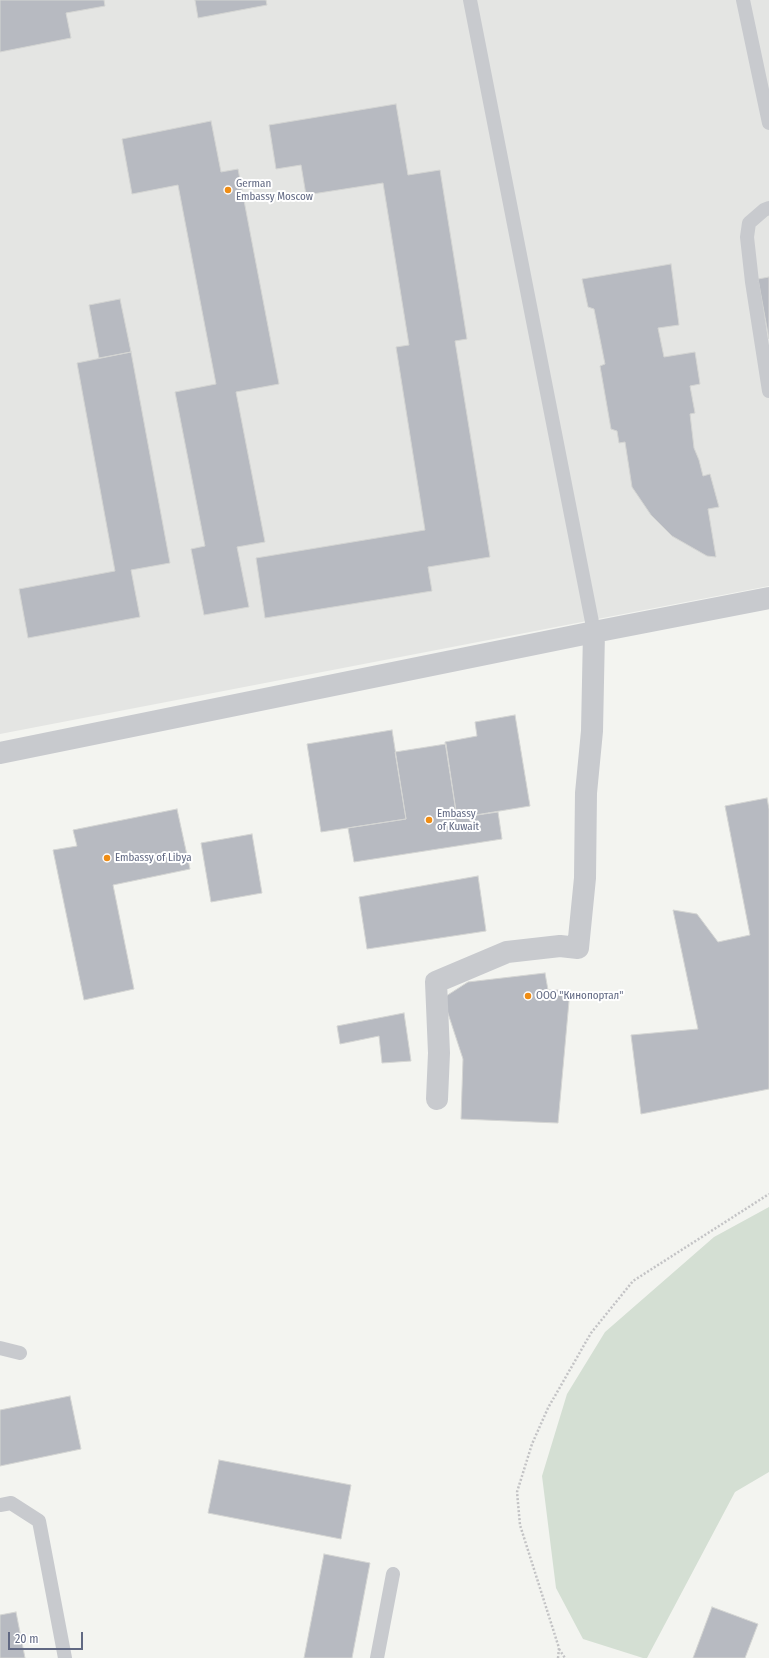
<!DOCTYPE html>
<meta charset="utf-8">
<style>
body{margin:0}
#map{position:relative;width:769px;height:1658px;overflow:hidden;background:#f3f4f0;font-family:"Fira Sans Condensed",sans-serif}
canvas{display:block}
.scale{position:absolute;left:8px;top:1632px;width:75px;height:18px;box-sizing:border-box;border:2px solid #616983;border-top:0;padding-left:5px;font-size:12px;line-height:14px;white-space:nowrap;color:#616983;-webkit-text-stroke:3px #fff;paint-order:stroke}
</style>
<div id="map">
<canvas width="769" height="1658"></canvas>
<div class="scale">20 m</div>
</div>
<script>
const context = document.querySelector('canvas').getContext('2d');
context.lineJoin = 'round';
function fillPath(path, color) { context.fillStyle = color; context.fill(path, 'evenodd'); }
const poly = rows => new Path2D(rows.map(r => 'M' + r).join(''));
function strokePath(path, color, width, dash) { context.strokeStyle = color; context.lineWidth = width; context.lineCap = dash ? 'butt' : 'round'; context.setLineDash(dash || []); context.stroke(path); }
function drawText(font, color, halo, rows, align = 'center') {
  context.font = font + ' "Fira Sans Condensed",sans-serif'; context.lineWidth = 4; context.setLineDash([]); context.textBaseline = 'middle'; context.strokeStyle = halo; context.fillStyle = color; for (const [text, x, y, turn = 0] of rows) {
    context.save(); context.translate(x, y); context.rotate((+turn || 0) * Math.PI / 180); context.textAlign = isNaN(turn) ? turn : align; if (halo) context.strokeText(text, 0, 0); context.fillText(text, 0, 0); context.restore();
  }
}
fillPath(poly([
 [0,0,769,0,769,586,0,734]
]), '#e4e5e3');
fillPath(poly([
 [769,1207,769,1472,735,1492,647,1658,643,1658,583,1639,556,1588,542,1476,567,1394,605,1332,714,1237]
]), '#d4dfd3');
const building = poly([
 [0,0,104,0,105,6,66,13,71,38,0,52,0,0],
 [195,0,266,0,267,5,198,18,195,0],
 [396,104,408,175,440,170,467,339,455,341,490,557,428,567,432,591,265,618,256,558,425,530,396,347,409,345,383,183,306,195,301,165,276,169,269,125,396,104],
 [211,121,221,172,238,169,279,384,236,392,265,542,237,547,249,607,204,615,191,549,205,546,175,392,216,384,178,185,132,194,122,139,211,121],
 [671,264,679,325,658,328,664,357,695,352,700,384,690,386,695,413,690,414,694,448,699,460,703,476,710,474,719,507,708,509,716,557,707,556,672,536,651,515,632,487,625,442,619,443,617,431,611,429,600,366,605,364,594,309,588,307,582,279,671,264],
 [769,277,769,339,758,279,769,277],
 [120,299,131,352,99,358,89,305,120,299],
 [131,352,170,563,131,570,140,617,28,638,19,589,115,571,77,363,131,352],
 [515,715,530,806,457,818,445,742,477,736,475,722,515,715],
 [392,730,406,819,321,832,307,744,392,730],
 [446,744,457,818,498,812,502,839,354,862,348,828,406,819,395,752,446,744],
 [767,798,769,809,769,1089,641,1114,631,1035,698,1029,673,910,697,914,718,942,750,935,725,806,767,798],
 [177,809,190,869,113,885,134,989,84,1000,53,850,77,846,73,830,177,809],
 [252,834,262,893,211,902,201,843,252,834],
 [478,876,486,931,367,949,359,897,478,876],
 [545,973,548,990,570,990,558,1123,461,1119,463,1059,443,998,468,982,545,973],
 [404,1013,411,1061,382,1063,379,1036,340,1044,337,1026,404,1013],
 [70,1396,81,1449,0,1466,0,1410,70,1396],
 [219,1460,351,1485,341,1539,208,1513,219,1460],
 [324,1554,370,1563,352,1658,304,1658,324,1554],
 [712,1607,758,1624,745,1658,693,1658,712,1607],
 [16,1612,25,1658,0,1658,0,1615,16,1612]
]);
fillPath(building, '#b7bac1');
strokePath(building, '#d4d5d3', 1);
strokePath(poly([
 [559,1649,565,1658],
 [558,1658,559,1648,520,1525,517,1492,532,1444,548,1408,591,1333,633,1281,769,1194]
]), '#c3c3c5', 2.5, [2, 2]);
strokePath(poly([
 [470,0,594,632],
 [743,0,769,123],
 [769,208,764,210,749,223,747,237,752,282,769,391],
 [0,1348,20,1353],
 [0,1505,11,1503,39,1521,65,1658],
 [377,1658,393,1574]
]), '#c8cace', 14);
strokePath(poly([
 [0,753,594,632,769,598],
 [437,1099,439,1053,436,982,507,952,560,946,578,948,585,878,586,793,592,731,594,632]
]), '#c8cace', 22);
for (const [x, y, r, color] of [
 [228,190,4,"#ef8d15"],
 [429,820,4,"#ef8d15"],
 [107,858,4,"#ef8d15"],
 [528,996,4,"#ef8d15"]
]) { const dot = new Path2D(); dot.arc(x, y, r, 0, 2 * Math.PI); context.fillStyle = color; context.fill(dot); strokePath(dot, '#fff', 1.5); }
drawText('11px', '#616983', '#fff', [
 ["German",236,184],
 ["Embassy Moscow",236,197],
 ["Embassy",437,814],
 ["of Kuwait",437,827],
 ["Embassy of Libya",115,858],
 ["ООО \"Кинопортал\"",536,996]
], 'left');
</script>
